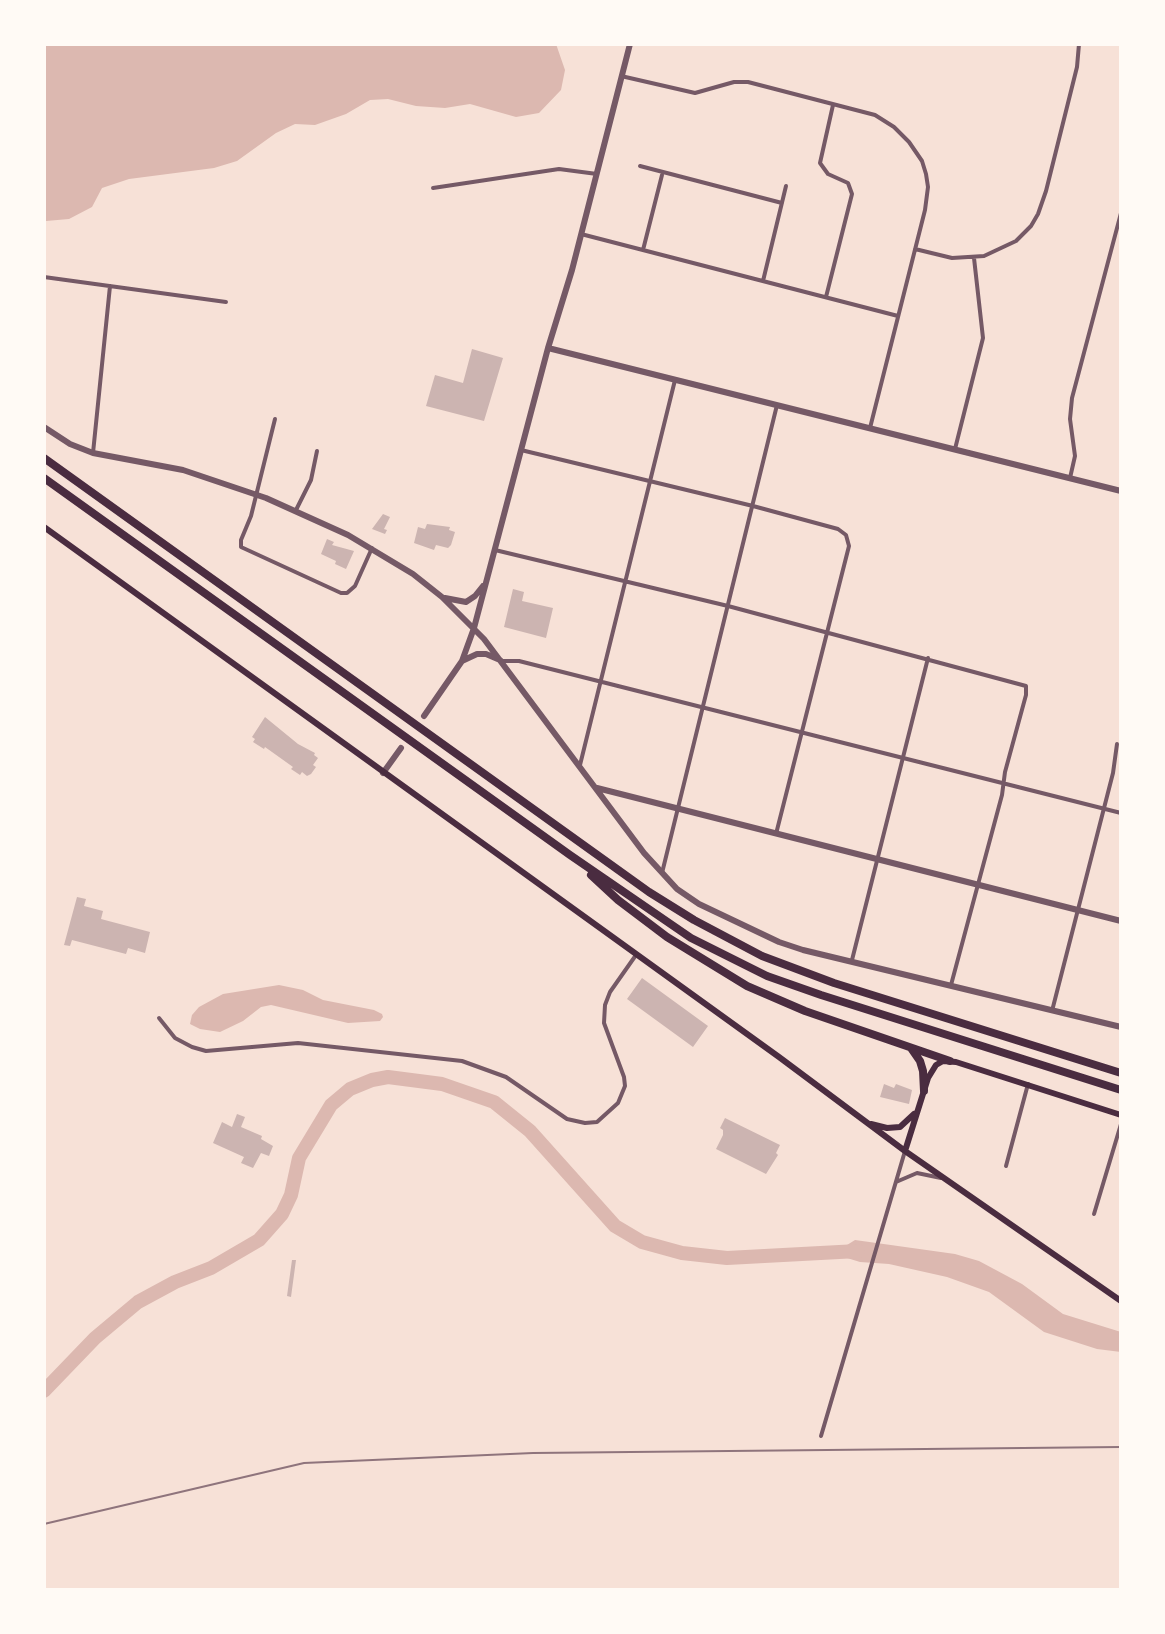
<!DOCTYPE html>
<style>
body{margin:0}
#map{position:relative;width:1165px;height:1634px;overflow:hidden;background:#f7e1d7;font-family:Raleway,sans-serif}
canvas{display:block}
.frame{position:absolute;inset:0;border:46px solid #fffaf5;pointer-events:none}
</style>
<div id="map">
<canvas width="1165" height="1634"></canvas>
<div class="frame"></div>
</div>
<script>
const context = document.querySelector('canvas').getContext('2d');
context.lineJoin = 'round';
function fillPath(path, color) { context.fillStyle = color; context.fill(path, 'evenodd'); }
const poly = rows => new Path2D(rows.map(r => 'M' + r).join(''));
function strokePath(path, color, width, dash) { context.strokeStyle = color; context.lineWidth = width; context.lineCap = dash ? 'butt' : 'round'; context.setLineDash(dash || []); context.stroke(path); }
fillPath(poly([
 [44,44,556,44,565,70,561,90,539,113,516,117,470,104,445,108,416,106,388,99,370,100,346,114,315,125,295,124,276,133,237,161,214,168,129,179,102,188,92,207,69,219,46,221],
 [279,985,303,990,323,1000,374,1010,382,1014,383,1017,380,1021,348,1023,271,1005,261,1007,243,1021,220,1032,200,1029,190,1024,192,1015,199,1007,223,994],
 [855,1240,955,1254,979,1261,1022,1284,1063,1314,1121,1332,1121,1352,1097,1349,1044,1332,989,1292,947,1277,889,1264,860,1262,847,1258,839,1250]
]), '#dcb8b0');
strokePath(poly([
 [44,1391,95,1338,138,1302,175,1282,211,1268,259,1240,282,1214,291,1195,299,1158,331,1105,350,1089,372,1080,388,1077,442,1084,494,1102,530,1131,615,1226,642,1242,682,1253,727,1258,858,1251]
]), '#dcb8b0', 14);
fillPath(poly([
 [472,349,503,358,484,421,426,406,435,375,463,383],
 [383,514,390,517,384,529,387,530,385,534,372,529],
 [427,524,450,527,449,530,455,532,451,545,448,548,436,545,434,550,414,543,418,527,425,529],
 [327,539,334,542,332,545,354,551,346,569,335,564,336,561,321,554],
 [513,589,524,592,522,601,553,608,546,638,504,627],
 [265,717,298,744,315,753,314,755,318,758,313,765,316,767,311,774,307,776,302,772,300,775,291,769,293,767,265,747,264,749,253,742,255,739,252,737],
 [77,897,86,899,84,906,103,911,101,919,150,932,145,953,128,948,126,954,72,940,70,946,64,945],
 [642,978,708,1026,693,1047,627,999],
 [884,1084,894,1088,896,1084,912,1090,909,1104,880,1097],
 [237,1114,245,1117,241,1127,262,1136,261,1139,273,1146,269,1156,261,1153,253,1168,241,1163,244,1157,213,1143,222,1122,232,1127],
 [725,1118,780,1145,776,1153,778,1155,766,1174,716,1149,723,1135,723,1130,720,1128],
 [292,1260,296,1260,291,1297,287,1296]
]), '#ccb4b1');
strokePath(poly([
 [621,76,695,93,734,82,748,82,875,115,894,127,909,142,922,161,926,174,928,187,925,210,870,428],
 [640,166,782,203],
 [433,188,559,169,597,174],
 [581,234,898,316],
 [915,249,952,258,984,256,1016,241,1031,226,1038,214,1046,191,1077,67,1079,44],
 [643,250,662,175],
 [44,277,226,302],
 [763,281,786,186],
 [826,297,852,194,848,183,828,174,820,163,833,105],
 [275,419,251,516,241,540,241,547,341,593,347,593,355,586,372,548],
 [955,449,983,338,974,258],
 [521,450,753,506,838,529,846,535,849,546,776,834],
 [93,453,110,286],
 [1070,478,1075,456,1070,419,1072,398,1121,213],
 [296,510,311,480,317,451],
 [495,550,728,606,1026,686,1026,695,1005,772,1002,795,951,985],
 [503,661,519,661,1121,813],
 [580,765,675,380],
 [662,873,777,405],
 [852,960,928,658],
 [1052,1011,1113,773,1117,744],
 [159,1018,175,1038,192,1047,206,1051,298,1043,462,1061,506,1077,567,1119,585,1123,597,1122,618,1103,625,1086,624,1077,604,1023,605,1005,610,992,636,955],
 [1006,1166,1028,1084],
 [896,1182,917,1173,941,1178],
 [1094,1214,1121,1124],
 [821,1436,905,1151]
]), '#755966', 4);
strokePath(poly([
 [548,348,1121,491],
 [44,427,70,444,93,453,183,470,266,498,348,535,413,574,442,597,484,639,644,853,677,889,699,904,779,942,803,950,1121,1027],
 [445,598,466,602,475,596,483,586],
 [462,661,477,654,486,654,500,660],
 [424,716,462,661,474,628,548,348,572,270,630,44],
 [383,773,401,748],
 [597,788,1121,921]
]), '#755966', 6);
strokePath(poly([
 [44,527,779,1057,905,1151,1121,1301],
 [871,1124,887,1128,900,1127,914,1114],
 [905,1151,928,1078,936,1065,943,1061,956,1062,1121,1115]
]), '#4a2c40', 6);
strokePath(poly([
 [44,458,649,892,694,920,762,956,834,983,1121,1073],
 [44,478,570,855,691,938,767,976,821,995,1121,1090],
 [591,875,618,900,667,937,747,986,805,1011,950,1061],
 [911,1048,920,1061,923,1071,924,1091]
]), '#4a2c40', 8);
strokePath(poly([
 [44,1524,304,1463,533,1453,1121,1447]
]), '#8f747c', 2);
</script>
